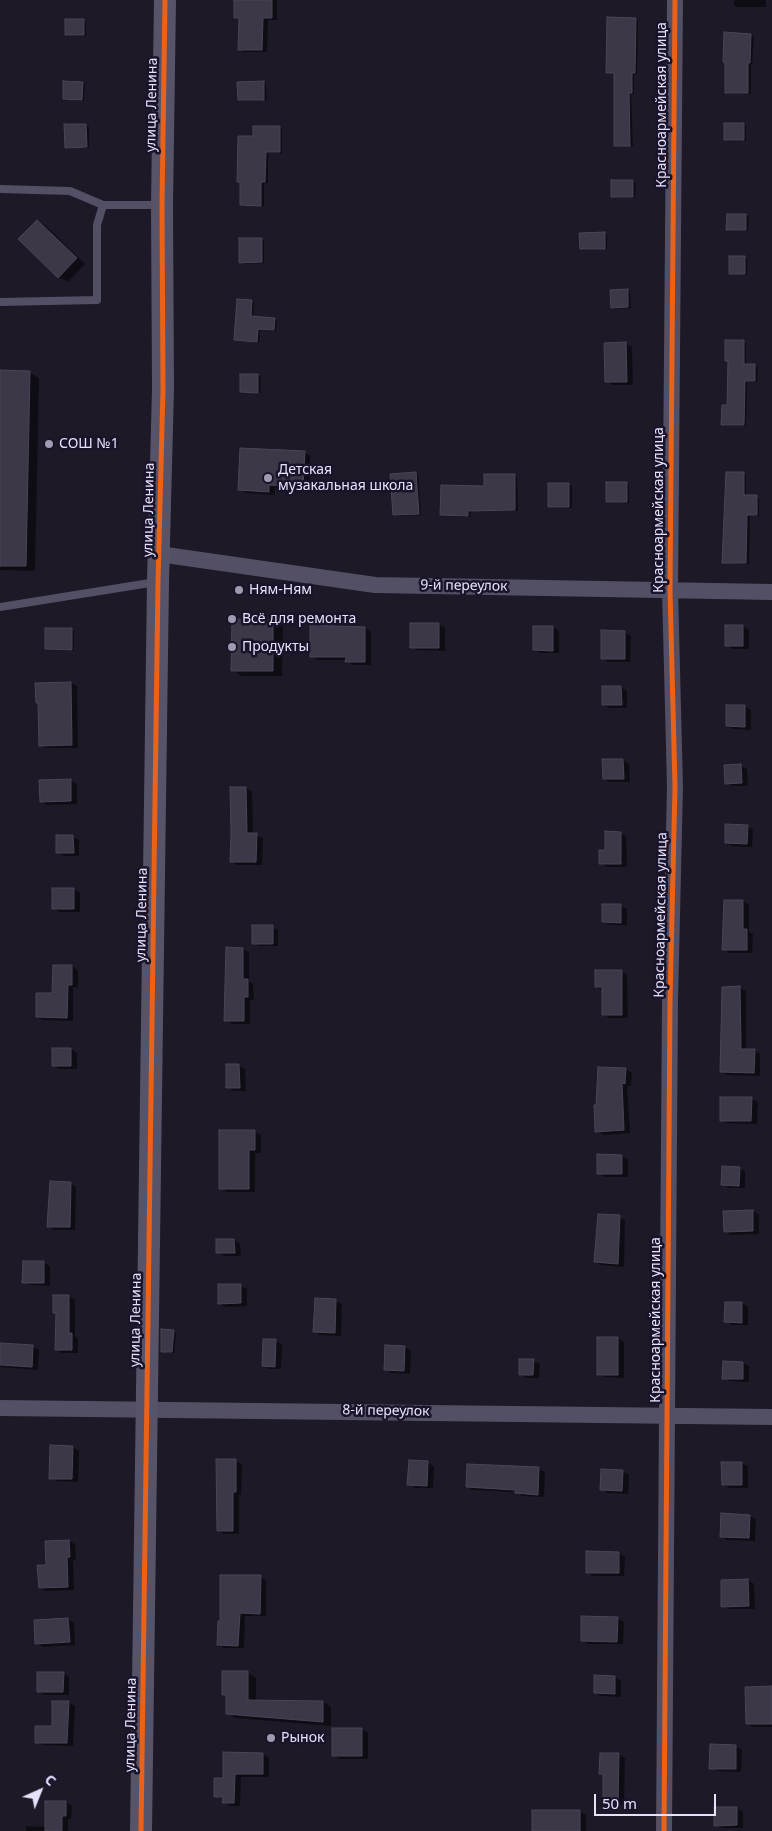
<!DOCTYPE html>
<meta charset="utf-8">
<style>
body{margin:0}
#map{position:relative;width:772px;height:1831px;overflow:hidden;background:#1d1926;font-family:"Noto Sans",sans-serif}
canvas{display:block}
.north{position:absolute;left:15px;top:1766px;width:50px;height:50px;-webkit-text-stroke:4px #1a142b;paint-order:stroke;rotate:44deg;font-size:14px;font-weight:700;line-height:20px;text-align:center;color:#e6e1fc}
.north::after{content:'';display:block;margin:auto;width:18px;height:22px;background:#e6e1fc;clip-path:polygon(50% 0,100% 100%,50% 72%,0 100%)}
.scale{position:absolute;left:594px;top:1794px;width:122px;height:22px;box-sizing:border-box;border:2px solid #e6e1fc;border-top:0;padding-left:6px;font-size:15px;line-height:18px;white-space:nowrap;color:#e6e1fc;-webkit-text-stroke:4px #1a142b;paint-order:stroke}
</style>
<div id="map">
<canvas width="772" height="1831"></canvas>
<div class="north">С</div>
<div class="scale">50 m</div>
</div>
<script>
const context = document.querySelector('canvas').getContext('2d');
context.lineJoin = 'round';
function fillPath(path, color) { context.fillStyle = color; context.fill(path, 'evenodd'); }
const poly = rows => new Path2D(rows.map(r => 'M' + r).join(''));
function strokePath(path, color, width, dash) { context.strokeStyle = color; context.lineWidth = width; context.lineCap = dash ? 'butt' : 'round'; context.setLineDash(dash || []); context.stroke(path); }
function drawText(font, color, halo, rows, align = 'center') {
  context.font = font + ' "Noto Sans",sans-serif'; context.lineWidth = 5; context.setLineDash([]); context.textBaseline = 'middle'; context.strokeStyle = halo; context.fillStyle = color; for (const [text, x, y, turn = 0] of rows) {
    context.save(); context.translate(x, y); context.rotate((+turn || 0) * Math.PI / 180); context.textAlign = isNaN(turn) ? turn : align; if (halo) context.strokeText(text, 0, 0); context.fillText(text, 0, 0); context.restore();
  }
}
fillPath(poly([
 [235,0,277,0,277,20,268,20,267,52,244,52,239,49,239,20,235,17],
 [734,0,766,0,766,7,737,7,734,6],
 [635,19,638,20,637,74,634,74,634,94,631,94,633,146,618,146,615,145,615,74,607,73],
 [83,20,86,22,86,36,69,36,67,34],
 [751,35,754,36,752,64,751,64,751,94,729,94,726,92],
 [82,83,85,84,84,101,64,99],
 [264,83,266,84,267,100,242,101,239,99],
 [744,124,746,126,746,141,728,141,725,139],
 [86,125,89,127,89,148,69,148,66,147],
 [280,127,282,129,282,153,268,153,268,183,264,183,264,206,244,206,241,204,254,137],
 [633,181,636,183,635,198,615,198,612,196],
 [746,215,749,217,748,231,730,231,728,229],
 [37,221,47,227,85,264,68,282,59,277],
 [604,234,607,235,607,249,584,250,581,248],
 [261,239,264,240,264,263,243,264,240,262],
 [744,257,747,259,747,275,730,273],
 [628,290,630,292,631,308,614,309,612,307],
 [252,301,254,302,253,317,277,320,276,331,260,330,259,343,236,340],
 [744,342,746,343,746,365,758,367,757,382,747,382,746,426,725,426,722,424,728,406],
 [626,344,632,347,633,385,613,385,606,381],
 [0,372,30,373,39,378,35,571,0,570],
 [258,375,261,377,260,393,243,393,241,392],
 [304,452,310,456,309,490,275,488,275,495,246,493,239,490],
 [415,474,418,475,421,515,397,516,394,515],
 [744,474,746,475,746,496,759,498,759,516,750,515,749,564,726,563,723,562],
 [514,475,517,477,518,511,471,511,470,517,444,516,442,514,485,488],
 [569,484,572,486,572,508,552,508,549,506],
 [627,484,629,485,629,503,610,503,608,501],
 [233,621,273,621,283,627,282,676,242,676,233,670],
 [439,624,445,628,445,651,417,650,411,647],
 [743,626,749,630,749,649,733,649,726,645],
 [553,627,559,631,559,653,540,653,534,650],
 [365,628,371,632,371,665,353,665,347,660,318,660,311,656],
 [72,629,74,631,74,651,49,650,46,649],
 [624,632,631,636,630,662,608,662,602,658],
 [71,683,77,686,78,748,47,748,41,745],
 [621,687,627,691,627,708,610,708,603,705],
 [745,706,751,710,751,730,733,729,727,726],
 [604,760,623,760,629,764,630,782,610,782,604,779],
 [741,766,747,769,748,786,732,786,726,783],
 [70,780,77,784,77,804,47,805,41,801],
 [246,788,252,791,253,835,263,838,262,865,237,865,231,861],
 [747,826,753,830,752,847,732,846,726,843],
 [620,833,626,836,627,867,607,867,601,863,606,851],
 [73,837,79,840,79,856,64,856,58,853],
 [74,889,80,892,80,912,60,912,53,909],
 [743,901,749,905,749,932,753,934,752,953,730,953,724,949],
 [621,906,627,909,627,925,610,925,603,922],
 [272,927,278,930,278,946,259,946,253,943],
 [243,949,249,952,249,981,253,984,254,1000,250,1000,250,1024,232,1024,226,1020],
 [72,966,78,970,78,988,73,987,73,1021,43,1020,37,1017],
 [621,971,627,975,628,1018,609,1018,603,1014,602,990,596,987],
 [739,988,746,991,746,1050,754,1050,760,1054,760,1076,727,1075,721,1071],
 [71,1049,77,1053,77,1069,59,1069,53,1065],
 [239,1066,245,1069,246,1091,234,1091,227,1087],
 [626,1069,632,1073,631,1086,627,1086,630,1133,603,1135,597,1131,597,1106],
 [751,1099,758,1102,757,1124,727,1123,721,1120],
 [255,1132,261,1135,261,1153,255,1153,255,1192,227,1192,221,1189],
 [622,1156,628,1159,628,1177,604,1177,598,1173],
 [739,1168,745,1171,745,1188,729,1188,722,1184],
 [70,1183,76,1187,75,1230,54,1230,48,1226],
 [753,1211,759,1215,759,1234,731,1235,725,1231],
 [619,1217,625,1220,624,1267,601,1265,595,1262],
 [234,1240,240,1244,241,1256,224,1256,217,1252],
 [44,1263,50,1266,50,1286,30,1285,24,1282],
 [241,1286,247,1289,247,1306,225,1307,219,1303],
 [54,1296,69,1296,75,1300,75,1336,78,1338,78,1353,62,1353,56,1349,57,1314,54,1312],
 [336,1301,342,1304,341,1336,320,1335,314,1332],
 [742,1303,748,1307,748,1325,732,1325,726,1322],
 [173,1331,176,1333,174,1353,165,1352,162,1351],
 [618,1338,624,1342,624,1378,604,1377,598,1374],
 [264,1340,276,1341,282,1344,281,1369,269,1369,263,1365],
 [0,1344,33,1347,39,1350,38,1370,0,1367],
 [405,1347,411,1351,410,1374,391,1373,385,1369],
 [533,1361,540,1364,539,1378,526,1378,520,1374],
 [743,1363,749,1366,749,1382,730,1381,724,1378],
 [73,1447,79,1451,78,1482,56,1481,50,1478],
 [236,1461,242,1464,241,1495,239,1495,239,1534,224,1534,218,1531],
 [428,1463,434,1466,433,1488,415,1488,409,1484],
 [741,1463,748,1466,748,1488,729,1488,723,1484],
 [539,1469,545,1472,544,1497,522,1496,516,1492,473,1490,467,1487],
 [622,1471,629,1475,628,1494,608,1493,602,1489],
 [750,1516,756,1519,755,1541,727,1540,721,1536],
 [69,1541,75,1544,76,1560,73,1560,74,1590,46,1591,40,1588,48,1566],
 [619,1553,625,1557,624,1576,593,1576,587,1572],
 [260,1577,266,1580,266,1616,245,1616,244,1648,224,1648,218,1644],
 [748,1580,754,1584,755,1609,729,1609,723,1606],
 [617,1618,624,1622,623,1644,588,1644,582,1640],
 [68,1619,74,1623,75,1645,43,1647,36,1643,35,1621],
 [63,1673,69,1677,69,1695,44,1695,38,1691],
 [248,1673,256,1678,256,1702,323,1702,331,1707,331,1726,236,1718,227,1713,228,1696,223,1694],
 [615,1677,621,1681,621,1697,601,1696,595,1693],
 [772,1688,772,1727,753,1727,747,1724],
 [68,1702,75,1706,73,1746,43,1745,36,1742,53,1728],
 [334,1729,362,1729,368,1733,368,1759,340,1759,333,1755],
 [736,1746,742,1750,741,1772,717,1771,711,1768],
 [263,1754,269,1758,269,1777,241,1777,240,1806,230,1806,224,1802,224,1800,215,1796,224,1780],
 [619,1754,625,1758,624,1804,611,1804,605,1801,604,1775,600,1773],
 [66,1802,72,1806,71,1819,68,1819,68,1831,26,1831,26,1826,46,1827],
 [737,1808,743,1812,743,1828,722,1828,715,1825],
 [579,1811,586,1815,586,1831,533,1831]
]), '#0007');
const building = poly([
 [234,0,272,0,272,18,263,18,262,50,238,50,239,18,234,18,234,0],
 [607,17,636,18,635,73,632,73,632,93,629,93,630,146,614,146,614,73,606,73,607,17],
 [65,19,84,19,84,35,65,35,65,19],
 [724,32,751,34,750,63,748,63,748,93,725,93,725,62,723,62,724,32],
 [63,81,83,82,82,100,63,99,63,81],
 [264,81,264,100,238,100,237,82,264,81],
 [724,123,744,123,744,140,724,140,724,123],
 [64,124,86,124,87,147,65,148,64,124],
 [253,126,280,126,280,152,266,152,265,182,261,182,261,206,240,205,240,182,237,182,238,136,253,136,253,126],
 [611,180,633,180,633,197,611,197,611,180],
 [727,214,746,214,746,230,726,230,727,214],
 [37,220,77,258,58,278,18,239,37,220],
 [605,232,605,249,580,249,579,233,605,232],
 [239,238,262,238,262,262,239,263,239,238],
 [729,256,745,256,745,274,729,274,729,256],
 [628,289,628,307,611,308,610,290,628,289],
 [237,299,252,300,251,316,275,318,274,330,258,329,257,342,234,340,237,299],
 [725,340,744,340,744,364,755,364,755,381,745,381,744,425,721,425,722,405,727,405,728,361,725,361,725,340],
 [626,342,627,382,605,382,604,343,626,342],
 [0,370,30,371,26,566,0,566,0,370],
 [240,374,258,374,258,393,240,392,240,374],
 [240,448,305,451,303,487,269,485,269,492,238,490,240,448],
 [416,472,419,514,393,515,390,474,416,472],
 [726,472,744,472,744,495,757,495,757,515,747,515,746,563,722,563,726,472],
 [484,474,515,474,515,510,468,511,468,516,440,515,441,485,484,486,484,474],
 [606,482,627,482,627,502,606,502,606,482],
 [548,483,569,483,569,507,548,507,548,483],
 [232,619,273,620,273,671,231,671,232,619],
 [410,623,439,623,439,648,410,648,410,623],
 [310,625,365,627,365,662,345,662,346,657,310,657,310,625],
 [725,625,743,625,743,646,725,646,725,625],
 [533,626,553,626,553,651,533,650,533,626],
 [45,628,72,628,72,650,45,649,45,628],
 [601,630,625,631,625,659,601,659,601,630],
 [71,682,72,745,39,746,38,703,36,703,35,683,71,682],
 [602,686,621,686,622,705,602,705,602,686],
 [726,705,745,705,745,727,726,726,726,705],
 [602,759,623,759,624,779,603,779,602,759],
 [741,764,742,783,725,784,724,765,741,764],
 [71,779,71,801,40,802,39,780,71,779],
 [230,787,246,787,247,833,257,833,256,862,230,862,231,833,230,787],
 [725,824,748,825,747,844,725,843,725,824],
 [605,831,621,832,621,864,599,864,599,850,605,850,605,831],
 [56,835,73,835,74,853,56,853,56,835],
 [52,888,74,888,74,909,52,909,52,888],
 [724,900,743,900,743,929,747,929,747,950,722,950,724,900],
 [602,904,621,904,621,923,602,922,602,904],
 [252,925,273,925,273,944,252,944,252,925],
 [226,947,243,948,243,979,248,979,248,997,244,997,244,1021,224,1021,226,947],
 [53,965,72,965,72,985,68,985,67,1018,36,1017,36,993,52,993,53,965],
 [595,970,622,970,622,1015,602,1015,602,987,595,987,595,970],
 [740,986,741,1049,755,1049,754,1073,720,1072,722,987,740,986],
 [52,1048,71,1048,71,1066,52,1066,52,1048],
 [226,1064,239,1064,240,1088,226,1088,226,1064],
 [598,1067,626,1068,625,1084,622,1083,624,1130,595,1132,594,1105,596,1105,598,1067],
 [720,1097,752,1097,751,1121,720,1121,720,1097],
 [219,1130,255,1130,255,1150,249,1150,249,1189,219,1189,219,1130],
 [597,1154,622,1155,622,1174,597,1174,597,1154],
 [722,1166,740,1167,739,1186,721,1185,722,1166],
 [50,1181,71,1182,70,1227,47,1227,50,1181],
 [753,1210,753,1231,724,1232,723,1211,753,1210],
 [598,1214,620,1215,618,1264,594,1262,598,1214],
 [216,1239,234,1239,235,1253,216,1253,216,1239],
 [23,1261,44,1261,44,1283,22,1283,23,1261],
 [218,1284,241,1284,241,1303,218,1304,218,1284],
 [53,1295,69,1295,69,1333,72,1333,72,1350,55,1350,56,1313,53,1313,53,1295],
 [315,1298,336,1299,335,1333,313,1332,315,1298],
 [725,1302,742,1302,742,1323,724,1322,725,1302],
 [161,1329,174,1330,172,1352,161,1352,161,1329],
 [597,1337,618,1337,618,1375,597,1375,597,1337],
 [263,1339,276,1339,275,1367,262,1366,263,1339],
 [0,1343,33,1345,32,1367,0,1365,0,1343],
 [385,1345,405,1346,404,1371,384,1370,385,1345],
 [519,1359,534,1359,533,1375,519,1375,519,1359],
 [723,1361,743,1362,743,1379,722,1379,723,1361],
 [50,1445,73,1446,72,1479,49,1479,50,1445],
 [216,1459,236,1459,236,1492,233,1492,233,1531,217,1531,216,1459],
 [409,1460,428,1461,427,1486,407,1485,409,1460],
 [721,1462,742,1462,742,1485,722,1485,721,1462],
 [467,1464,539,1467,538,1495,515,1493,515,1490,466,1487,467,1464],
 [601,1469,623,1470,622,1491,600,1490,601,1469],
 [721,1513,750,1515,749,1538,720,1537,721,1513],
 [69,1540,70,1557,67,1557,68,1587,39,1588,37,1565,46,1565,45,1541,69,1540],
 [586,1551,619,1552,619,1573,586,1573,586,1551],
 [220,1575,261,1575,260,1614,240,1613,238,1646,217,1645,218,1621,220,1621,220,1575],
 [748,1579,749,1606,721,1607,721,1580,748,1579],
 [581,1616,618,1617,617,1642,581,1641,581,1616],
 [68,1618,70,1642,35,1644,34,1620,68,1618],
 [222,1671,248,1671,248,1700,323,1701,323,1722,226,1714,226,1695,222,1695,222,1671],
 [37,1672,64,1672,63,1692,37,1692,37,1672],
 [594,1675,615,1676,615,1694,594,1693,594,1675],
 [772,1686,772,1724,746,1724,745,1687,772,1686],
 [52,1701,69,1701,67,1743,35,1743,35,1726,52,1726,52,1701],
 [332,1728,362,1728,362,1756,332,1756,332,1728],
 [710,1744,736,1745,736,1769,709,1769,710,1744],
 [223,1752,263,1753,263,1774,235,1774,234,1803,222,1803,223,1797,214,1797,214,1778,223,1778,223,1752],
 [600,1753,619,1753,618,1802,603,1802,603,1774,599,1774,600,1753],
 [45,1801,66,1801,66,1816,62,1816,62,1831,45,1831,45,1801],
 [714,1807,737,1807,737,1825,714,1826,714,1807],
 [532,1810,580,1810,580,1831,532,1831,532,1810]
]);
fillPath(building, '#3c3847');
strokePath(building, '#4a4558', 1);
strokePath(poly([
 [0,189,70,191,103,205,160,205],
 [0,302,97,300,97,225,103,205],
 [0,607,156,582]
]), '#534f65', 8);
strokePath(poly([
 [159,554,375,585,772,592],
 [0,1408,772,1417],
 [664,1831,670,1001,675,787,670,590,675,0]
]), '#534f65', 16);
strokePath(poly([
 [141,1831,158,581,163,389,162,205,165,0]
]), '#57546a', 22);
strokePath(poly([
 [141,1831,158,581,163,389,162,205,165,0],
 [664,1831,670,1001,675,787,670,590,675,0]
]), '#ea6118', 5);
for (const [x, y, r, color] of [
 [49,444,5,"#a09bb1"],
 [268,478,5,"#a09bb1"],
 [239,590,5,"#a09bb1"],
 [232,619,5,"#a09bb1"],
 [232,647,5,"#a09bb1"],
 [271,1738,5,"#a09bb1"]
]) { const dot = new Path2D(); dot.arc(x, y, r, 0, 2 * Math.PI); context.fillStyle = color; context.fill(dot); strokePath(dot, '#1a142b', 2); }
drawText('14px', '#e6e1fc', '#1a142b', [
 ["улица Ленина",152,105,-89],
 ["Красноармейская улица",662,105,-90],
 ["улица Ленина",149,510,-89],
 ["Красноармейская улица",659,510,-90],
 ["9-й переулок",464,586,1],
 ["улица Ленина",142,915,-89],
 ["Красноармейская улица",661,915,-89],
 ["улица Ленина",136,1320,-89],
 ["Красноармейская улица",656,1320,-90],
 ["8-й переулок",386,1411,1],
 ["улица Ленина",131,1725,-89]
]);
drawText('14px', '#e6e1fc', '#1a142b', [
 ["СОШ №1",59,444],
 ["Детская",278,470],
 ["музакальная школа",278,486],
 ["Ням-Ням",249,590],
 ["Всё для ремонта",242,619],
 ["Продукты",242,647],
 ["Рынок",281,1738]
], 'left');
</script>
